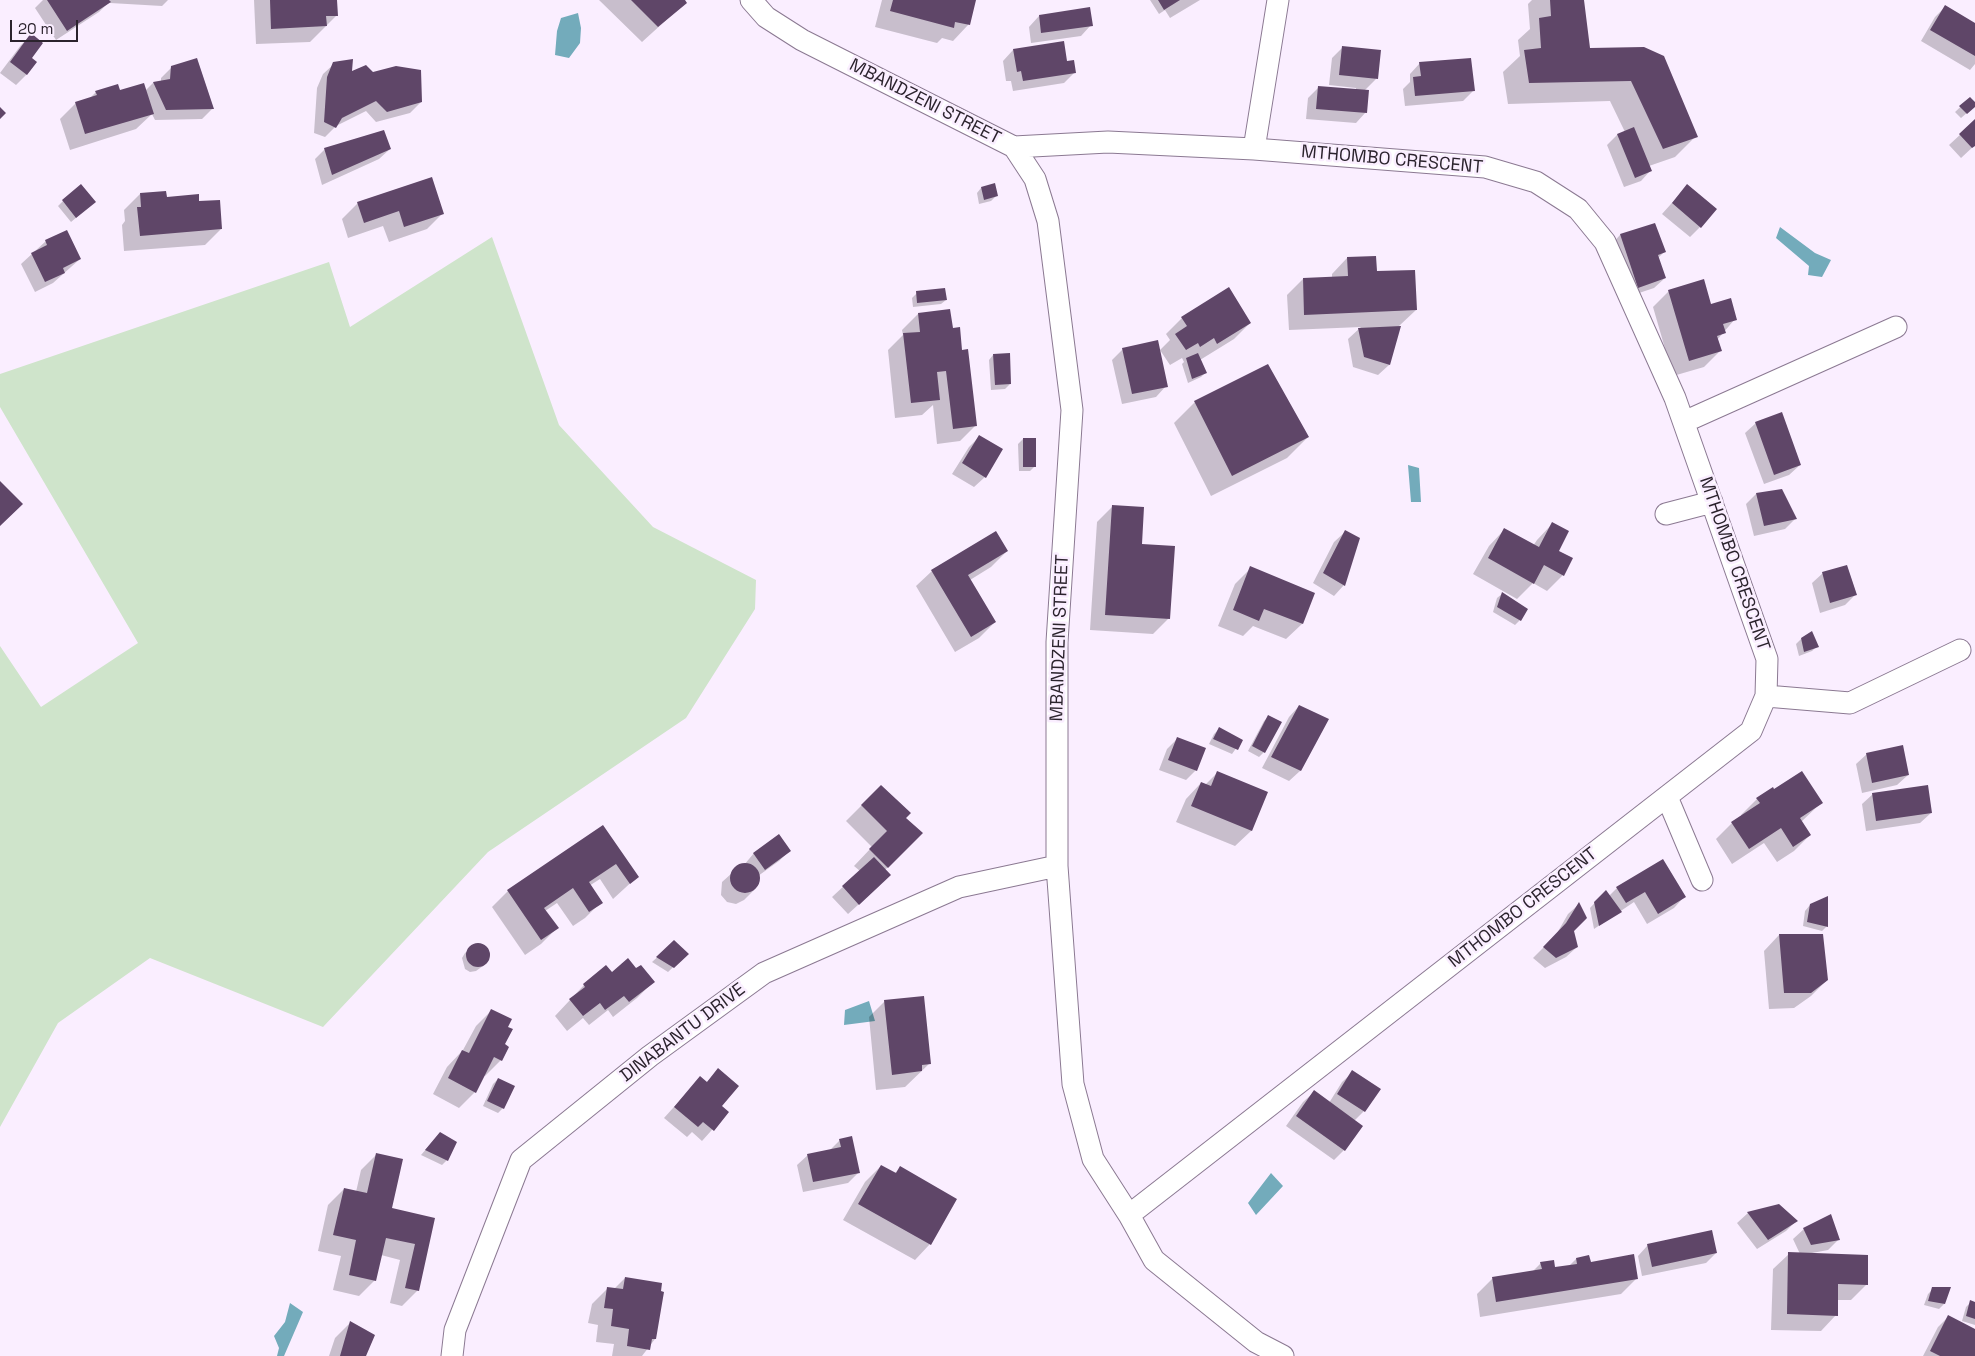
<!DOCTYPE html>
<style>
body{margin:0}
#map{position:relative;width:1975px;height:1356px;overflow:hidden;background:#faeeff;font-family:"Space Grotesk",sans-serif}
canvas{display:block}
.scale{position:absolute;left:10px;top:20px;width:68px;height:22px;box-sizing:border-box;border:2px solid #2b232d;border-top:0;padding-left:6px;font-size:15px;line-height:18px;white-space:nowrap;color:#2b232d;-webkit-text-stroke:4px #faeeff;paint-order:stroke}
</style>
<div id="map">
<canvas width="1975" height="1356"></canvas>
<div class="scale">20 m</div>
</div>
<script>
const context = document.querySelector('canvas').getContext('2d');
context.lineJoin = 'round';
function fillPath(path, color) { context.fillStyle = color; context.fill(path, 'evenodd'); }
const poly = rows => new Path2D(rows.map(r => 'M' + r).join(''));
function strokePath(path, color, width, dash) { context.strokeStyle = color; context.lineWidth = width; context.lineCap = dash ? 'butt' : 'round'; context.setLineDash(dash || []); context.stroke(path); }
function drawText(font, color, halo, rows, align = 'center') {
  context.font = font + ' "Space Grotesk",sans-serif'; context.lineWidth = 5; context.setLineDash([]); context.textBaseline = 'middle'; context.strokeStyle = halo; context.fillStyle = color; for (const [text, x, y, turn = 0] of rows) {
    context.save(); context.translate(x, y); context.rotate((+turn || 0) * Math.PI / 180); context.textAlign = isNaN(turn) ? turn : align; if (halo) context.strokeText(text, 0, 0); context.fillText(text, 0, 0); context.restore();
  }
}
fillPath(poly([
 [492,237,559,425,653,527,756,580,755,609,686,718,488,852,323,1027,150,958,58,1023,0,1127,0,646,41,707,138,643,0,407,0,374,329,262,350,327]
]), '#cfe4cb');
fillPath(poly([
 [578,13,581,28,580,43,569,58,555,55,557,31,561,18],
 [1780,227,1815,253,1831,260,1822,277,1808,275,1809,266,1776,238],
 [1408,465,1419,468,1421,502,1411,502],
 [869,1001,875,1021,844,1025,845,1010],
 [1271,1173,1283,1186,1256,1215,1248,1203],
 [290,1303,303,1312,284,1356,277,1356,279,1348,274,1336,285,1322]
]), '#73abbb');
fillPath(poly([
 [43,0,108,0,109,2,99,12,56,40,35,8],
 [109,0,168,0,162,6,110,3],
 [254,0,336,0,337,15,310,42,256,44],
 [599,0,684,0,685,3,642,42],
 [882,0,975,0,968,25,953,41,942,38,937,43,875,27],
 [1150,0,1200,0,1170,18,1165,10,1159,14],
 [1532,0,1583,0,1589,49,1663,57,1696,136,1675,157,1649,166,1651,170,1641,181,1624,187,1607,145,1617,135,1625,132,1610,101,1508,104,1503,72,1520,56,1518,40,1530,29,1528,4],
 [1945,7,1975,24,1975,64,1970,70,1921,41,1935,17],
 [1039,16,1091,25,1081,36,1031,43,1029,27],
 [31,35,30,58,27,74,16,85,0,73,21,45],
 [1343,47,1376,79,1364,91,1366,112,1356,123,1306,119,1308,98,1318,88,1356,90,1356,88,1329,85,1332,58],
 [1013,50,1066,62,1075,72,1064,83,1013,91,1011,81,1006,81,1003,61],
 [1420,63,1473,91,1463,101,1405,106,1403,89,1410,82,1410,74],
 [334,64,350,73,373,74,421,102,410,113,376,122,366,111,336,126,325,137,314,133,317,88,323,74],
 [172,67,212,109,202,119,155,120,152,114,136,129,70,150,60,119,76,103,89,99,96,92,145,91,153,83,161,82,161,78],
 [1970,98,1975,106,1961,118,1955,112],
 [1975,121,1975,145,1961,158,1949,145],
 [325,149,390,149,379,159,322,185,315,159],
 [1687,186,1700,227,1690,237,1662,214],
 [981,188,996,196,991,201,979,204,977,193],
 [165,193,166,198,221,229,205,245,124,251,122,225,125,221,124,210,140,194],
 [63,201,89,207,71,222,58,206],
 [358,203,443,213,427,229,389,242,383,226,348,238,342,219],
 [1655,224,1664,252,1658,258,1665,278,1654,288,1627,297,1610,246,1620,235],
 [46,241,80,259,53,283,35,292,21,264],
 [1347,258,1375,272,1416,310,1399,326,1389,365,1378,375,1353,367,1348,339,1361,327,1289,330,1287,295,1303,279,1332,278,1332,274],
 [1669,291,1710,305,1735,319,1717,340,1720,351,1704,367,1673,376,1653,307],
 [917,293,946,300,941,304,913,307,912,298],
 [918,314,952,330,961,351,975,426,960,441,937,444,933,405,922,415,895,418,888,350,903,335,902,330],
 [1182,318,1250,323,1234,339,1200,360,1206,372,1201,377,1188,383,1182,364,1184,362,1182,358,1170,365,1160,350,1170,340,1166,334],
 [1123,349,1166,386,1156,397,1122,404,1112,360],
 [993,355,1010,384,1005,389,991,390,989,360],
 [1267,365,1308,437,1287,458,1211,496,1174,423,1195,402],
 [1756,423,1800,465,1789,475,1764,484,1745,433],
 [979,437,985,477,974,487,952,474,969,447],
 [1023,439,1035,466,1030,471,1019,471,1018,444],
 [1781,490,1795,519,1785,529,1754,536,1746,504,1756,494],
 [1113,506,1140,545,1169,618,1153,634,1090,630,1097,522],
 [1552,524,1563,575,1547,591,1533,583,1517,599,1473,574,1489,546,1504,530,1533,546,1537,540],
 [1345,532,1344,585,1334,596,1313,583,1334,542],
 [1007,551,991,567,970,580,995,622,979,638,955,652,916,586,932,571],
 [1251,568,1314,594,1302,624,1286,639,1253,626,1243,636,1218,626,1235,584],
 [1823,573,1855,595,1845,605,1820,613,1812,583],
 [1502,594,1520,620,1515,625,1493,612,1497,598],
 [1801,639,1817,646,1812,651,1799,656,1796,644],
 [1299,706,1327,719,1300,771,1289,781,1262,768,1289,717],
 [1269,716,1264,752,1259,757,1248,751,1264,721],
 [1219,729,1242,740,1232,754,1209,744,1214,734],
 [1177,739,1196,770,1186,780,1159,770,1167,749],
 [1867,754,1908,775,1897,785,1862,793,1856,764],
 [1218,772,1266,792,1251,831,1235,846,1176,822,1186,799,1201,783,1205,785],
 [881,786,905,818,921,834,885,870,879,886,848,914,832,897,860,871,854,866,872,847,846,821],
 [1873,794,1931,813,1920,823,1866,831,1862,804],
 [1757,799,1821,803,1801,822,1810,835,1794,851,1777,862,1764,843,1732,864,1716,839,1732,823,1742,816,1741,815],
 [603,827,637,877,613,899,600,879,589,886,601,902,585,918,573,926,557,903,545,911,557,928,541,944,525,955,492,907,508,891],
 [789,851,779,861,758,876,759,880,755,889,744,900,736,904,727,902,721,895,722,882,741,865,744,865,754,853],
 [1617,888,1684,897,1674,908,1647,924,1634,902,1594,929,1590,908,1601,896,1609,896],
 [1578,905,1573,931,1577,947,1566,957,1545,968,1533,958,1556,935,1568,914],
 [1810,905,1827,926,1822,931,1803,926,1805,911],
 [1779,935,1827,980,1811,996,1794,1008,1769,1009,1764,951],
 [674,942,687,954,668,972,652,962],
 [475,945,481,945,486,947,489,952,487,963,476,971,470,972,465,969,462,958,465,953],
 [636,970,653,982,637,998,613,1017,608,1010,589,1025,583,1018,567,1031,555,1016,584,985,611,974],
 [885,1001,930,1063,905,1087,876,1090,869,1017],
 [492,1010,507,1027,501,1060,485,1076,483,1075,475,1092,459,1108,433,1094,447,1067,463,1050,476,1026],
 [718,1070,720,1106,728,1112,702,1141,692,1132,687,1137,664,1118,700,1078,706,1083],
 [1353,1072,1364,1111,1354,1121,1344,1150,1334,1160,1286,1126,1303,1102,1314,1092,1329,1103,1342,1082],
 [498,1079,503,1108,498,1113,483,1106,493,1084],
 [440,1133,447,1160,442,1165,421,1155],
 [840,1140,858,1173,848,1183,803,1192,797,1165,808,1155,829,1151],
 [377,1154,391,1209,434,1219,418,1290,402,1306,390,1303,400,1260,381,1255,375,1280,359,1296,333,1290,341,1256,318,1251,328,1205,344,1189,356,1192,361,1170],
 [881,1166,894,1174,900,1168,930,1244,915,1260,843,1220,865,1182],
 [1778,1205,1796,1221,1786,1231,1757,1249,1737,1223,1748,1213],
 [1804,1229,1838,1240,1828,1250,1812,1253,1867,1284,1851,1300,1837,1300,1836,1315,1821,1331,1771,1330,1773,1269,1789,1254,1800,1254,1793,1239],
 [1648,1245,1716,1253,1706,1263,1642,1276,1638,1256],
 [1588,1257,1590,1263,1637,1278,1621,1294,1480,1317,1477,1294,1492,1279,1532,1272,1541,1263,1554,1269,1568,1267,1576,1259],
 [625,1278,655,1339,642,1356,612,1356,614,1344,596,1342,598,1325,588,1323,592,1304,608,1288,614,1289],
 [1933,1289,1944,1304,1939,1309,1924,1305,1928,1294],
 [1971,1302,1975,1303,1975,1325,1962,1321,1966,1307],
 [1948,1317,1975,1331,1975,1356,1923,1356,1938,1327],
 [351,1322,365,1356,329,1356,335,1338]
]), '#0003');
fillPath(poly([
 [47,0,109,0,111,2,67,31],
 [270,0,337,0,338,16,326,16,327,26,271,29],
 [631,0,685,0,687,3,658,27],
 [893,0,976,0,970,25,955,22,954,28,890,11],
 [1158,0,1180,0,1164,10],
 [1550,0,1584,0,1590,48,1644,47,1664,56,1698,137,1663,149,1631,81,1529,83,1524,50,1541,48,1539,18,1551,16],
 [1945,5,1975,23,1975,56,1930,30],
 [1090,7,1093,26,1041,33,1039,15],
 [31,33,43,43,32,58,37,62,27,75,10,62],
 [1064,41,1067,61,1074,60,1076,73,1023,81,1021,71,1017,72,1013,49],
 [1342,46,1381,50,1378,79,1339,75],
 [197,58,214,109,166,110,153,82,170,79,171,66],
 [1471,58,1475,91,1415,96,1413,77,1421,76,1419,62],
 [353,59,352,71,366,65,373,72,396,66,421,70,422,102,387,112,376,101,342,118,336,128,324,122,327,77,333,62],
 [144,83,154,114,85,134,75,102,97,95,95,91,118,84,120,90],
 [1318,86,1369,90,1367,113,1316,109],
 [1970,97,1975,102,1975,107,1967,114,1959,106],
 [0,107,6,113,0,119],
 [1975,119,1975,146,1972,148,1959,134],
 [1634,127,1652,171,1635,178,1617,134],
 [384,130,391,149,332,175,324,148],
 [432,177,444,214,404,227,399,211,364,223,357,202],
 [995,183,998,196,984,200,981,187],
 [81,184,96,202,76,218,62,200],
 [1687,184,1717,209,1701,228,1672,203],
 [166,191,167,197,199,194,199,201,220,200,222,229,140,236,137,207,141,207,140,193],
 [1655,223,1666,252,1658,255,1666,278,1638,288,1620,234],
 [67,230,81,259,63,268,65,273,45,282,31,253,47,245,45,240],
 [1376,256,1377,271,1415,270,1417,310,1304,315,1303,278,1348,276,1347,257],
 [1704,279,1711,304,1731,298,1737,320,1723,324,1726,333,1717,336,1722,351,1689,361,1668,290],
 [1229,287,1251,323,1217,344,1214,338,1200,347,1198,343,1186,350,1175,334,1187,326,1181,317],
 [945,288,947,300,917,303,916,291],
 [950,309,953,328,960,327,962,350,968,349,977,426,953,429,946,371,937,372,940,400,911,403,903,333,920,332,918,313],
 [1401,326,1390,365,1364,357,1358,328],
 [1158,340,1168,387,1132,394,1122,348],
 [1010,353,1011,384,995,385,993,354],
 [1198,353,1207,373,1192,379,1186,358],
 [1268,364,1309,437,1232,476,1194,401],
 [1782,412,1801,465,1774,475,1755,422],
 [979,435,1003,449,986,478,962,463],
 [1023,438,1036,438,1036,467,1023,467],
 [0,481,23,504,0,526],
 [1782,489,1797,519,1764,526,1756,493],
 [1112,505,1144,507,1142,544,1175,546,1170,619,1105,615],
 [1552,522,1569,531,1559,551,1573,558,1564,576,1544,565,1534,584,1488,558,1504,528,1539,547],
 [1345,530,1360,538,1345,586,1323,573],
 [996,531,1008,551,968,575,996,622,971,637,931,570],
 [1847,565,1857,595,1830,603,1822,572],
 [1250,566,1315,593,1303,624,1264,609,1259,621,1233,610],
 [1502,592,1528,609,1521,621,1497,607],
 [1812,631,1819,647,1804,652,1801,638],
 [1299,705,1329,719,1301,771,1271,757],
 [1268,715,1282,722,1265,753,1252,746],
 [1219,727,1243,740,1238,750,1213,739],
 [1177,737,1206,748,1197,771,1168,760],
 [1903,745,1909,775,1872,783,1866,753],
 [1217,771,1268,792,1252,831,1191,806,1201,782,1211,786],
 [1802,771,1823,803,1800,818,1811,835,1793,847,1781,828,1749,849,1731,822,1760,803,1756,798,1773,787,1774,789],
 [881,785,911,813,906,818,923,833,888,868,869,849,887,831,861,805],
 [1928,785,1932,813,1876,821,1872,793],
 [603,825,639,877,630,884,616,864,589,882,603,903,589,912,573,888,544,908,559,928,541,940,507,890],
 [779,834,791,851,765,870,753,853],
 [874,857,891,875,859,905,842,886],
 [1663,859,1686,897,1658,914,1645,892,1626,903,1616,887],
 '730 878a15 15 0 1 1 30 0a15 15 0 1 1-30 0Z',
 [1606,890,1622,912,1599,926,1594,902],
 [1828,896,1828,927,1807,922,1810,904],
 [1579,902,1587,918,1574,931,1578,947,1556,958,1543,947,1566,923],
 [1779,934,1823,934,1828,980,1811,993,1784,993],
 [674,940,689,954,674,968,656,957],
 '466 955a12 12 0 1 1 24 0a12 12 0 1 1-24 0Z',
 [628,958,636,968,641,965,655,982,629,1002,624,996,605,1010,600,1003,583,1016,569,999,585,987,583,984,606,965,612,972],
 [924,996,931,1064,922,1065,922,1071,892,1075,884,1000],
 [491,1009,512,1019,508,1027,513,1029,505,1044,509,1047,502,1061,494,1057,476,1093,448,1078,462,1050,469,1053],
 [718,1068,739,1086,722,1106,729,1112,714,1131,703,1122,698,1127,674,1107,700,1076,707,1082],
 [1352,1070,1381,1089,1365,1112,1337,1094],
 [498,1078,515,1086,504,1109,487,1101],
 [1314,1090,1363,1126,1345,1151,1296,1116],
 [440,1132,457,1142,448,1161,425,1150],
 [852,1136,860,1173,813,1182,807,1154,841,1147,839,1139],
 [376,1153,403,1159,392,1208,435,1218,419,1291,405,1288,415,1244,386,1238,376,1281,349,1275,356,1240,333,1235,344,1188,367,1193],
 [881,1165,896,1173,900,1166,957,1199,931,1245,858,1204],
 [1779,1204,1798,1221,1768,1240,1747,1212],
 [1831,1214,1840,1240,1811,1245,1803,1228],
 [1712,1230,1717,1253,1652,1267,1647,1244],
 [1788,1252,1868,1255,1868,1285,1838,1284,1838,1316,1787,1314],
 [1634,1254,1638,1279,1496,1302,1492,1277,1542,1269,1540,1262,1554,1260,1555,1267,1577,1264,1576,1258,1589,1255,1591,1262],
 [625,1277,662,1283,661,1291,664,1292,656,1339,652,1339,650,1350,627,1346,629,1329,611,1326,613,1309,604,1308,607,1287,623,1289],
 [1932,1287,1951,1287,1945,1304,1928,1301],
 [1970,1300,1975,1302,1975,1319,1966,1316],
 [1948,1315,1975,1329,1975,1356,1940,1356,1930,1351],
 [350,1321,375,1335,366,1356,340,1356]
]), '#5f4668');
const street = poly([
 [751,0,766,17,802,40,1014,147,1035,179,1048,221,1072,410,1057,642,1057,866,1073,1084,1093,1159,1129,1215,1154,1260,1256,1342,1283,1356],
 [1014,147,1108,142,1254,149,1485,167,1536,182,1578,209,1605,242,1675,398,1767,659,1766,696,1751,731,1129,1215],
 [1254,149,1278,0],
 [1684,422,1896,327],
 [1666,514,1712,502],
 [1766,696,1850,703,1960,650],
 [1667,797,1702,880],
 [452,1356,455,1330,521,1160,650,1056,764,973,959,887,1057,866]
]);
strokePath(street, '#8b7992', 23);
strokePath(street, '#fff', 21);
drawText('18px', '#2b232d', '#faeeff', [
 ["MBANDZENI STREET",925,102,27],
 ["MTHOMBO CRESCENT",1392,160,5],
 ["MTHOMBO CRESCENT",1734,564,71],
 ["MBANDZENI STREET",1060,638,-88],
 ["MTHOMBO CRESCENT",1523,908,-38],
 ["DINABANTU DRIVE",683,1033,-37]
]);
</script>
